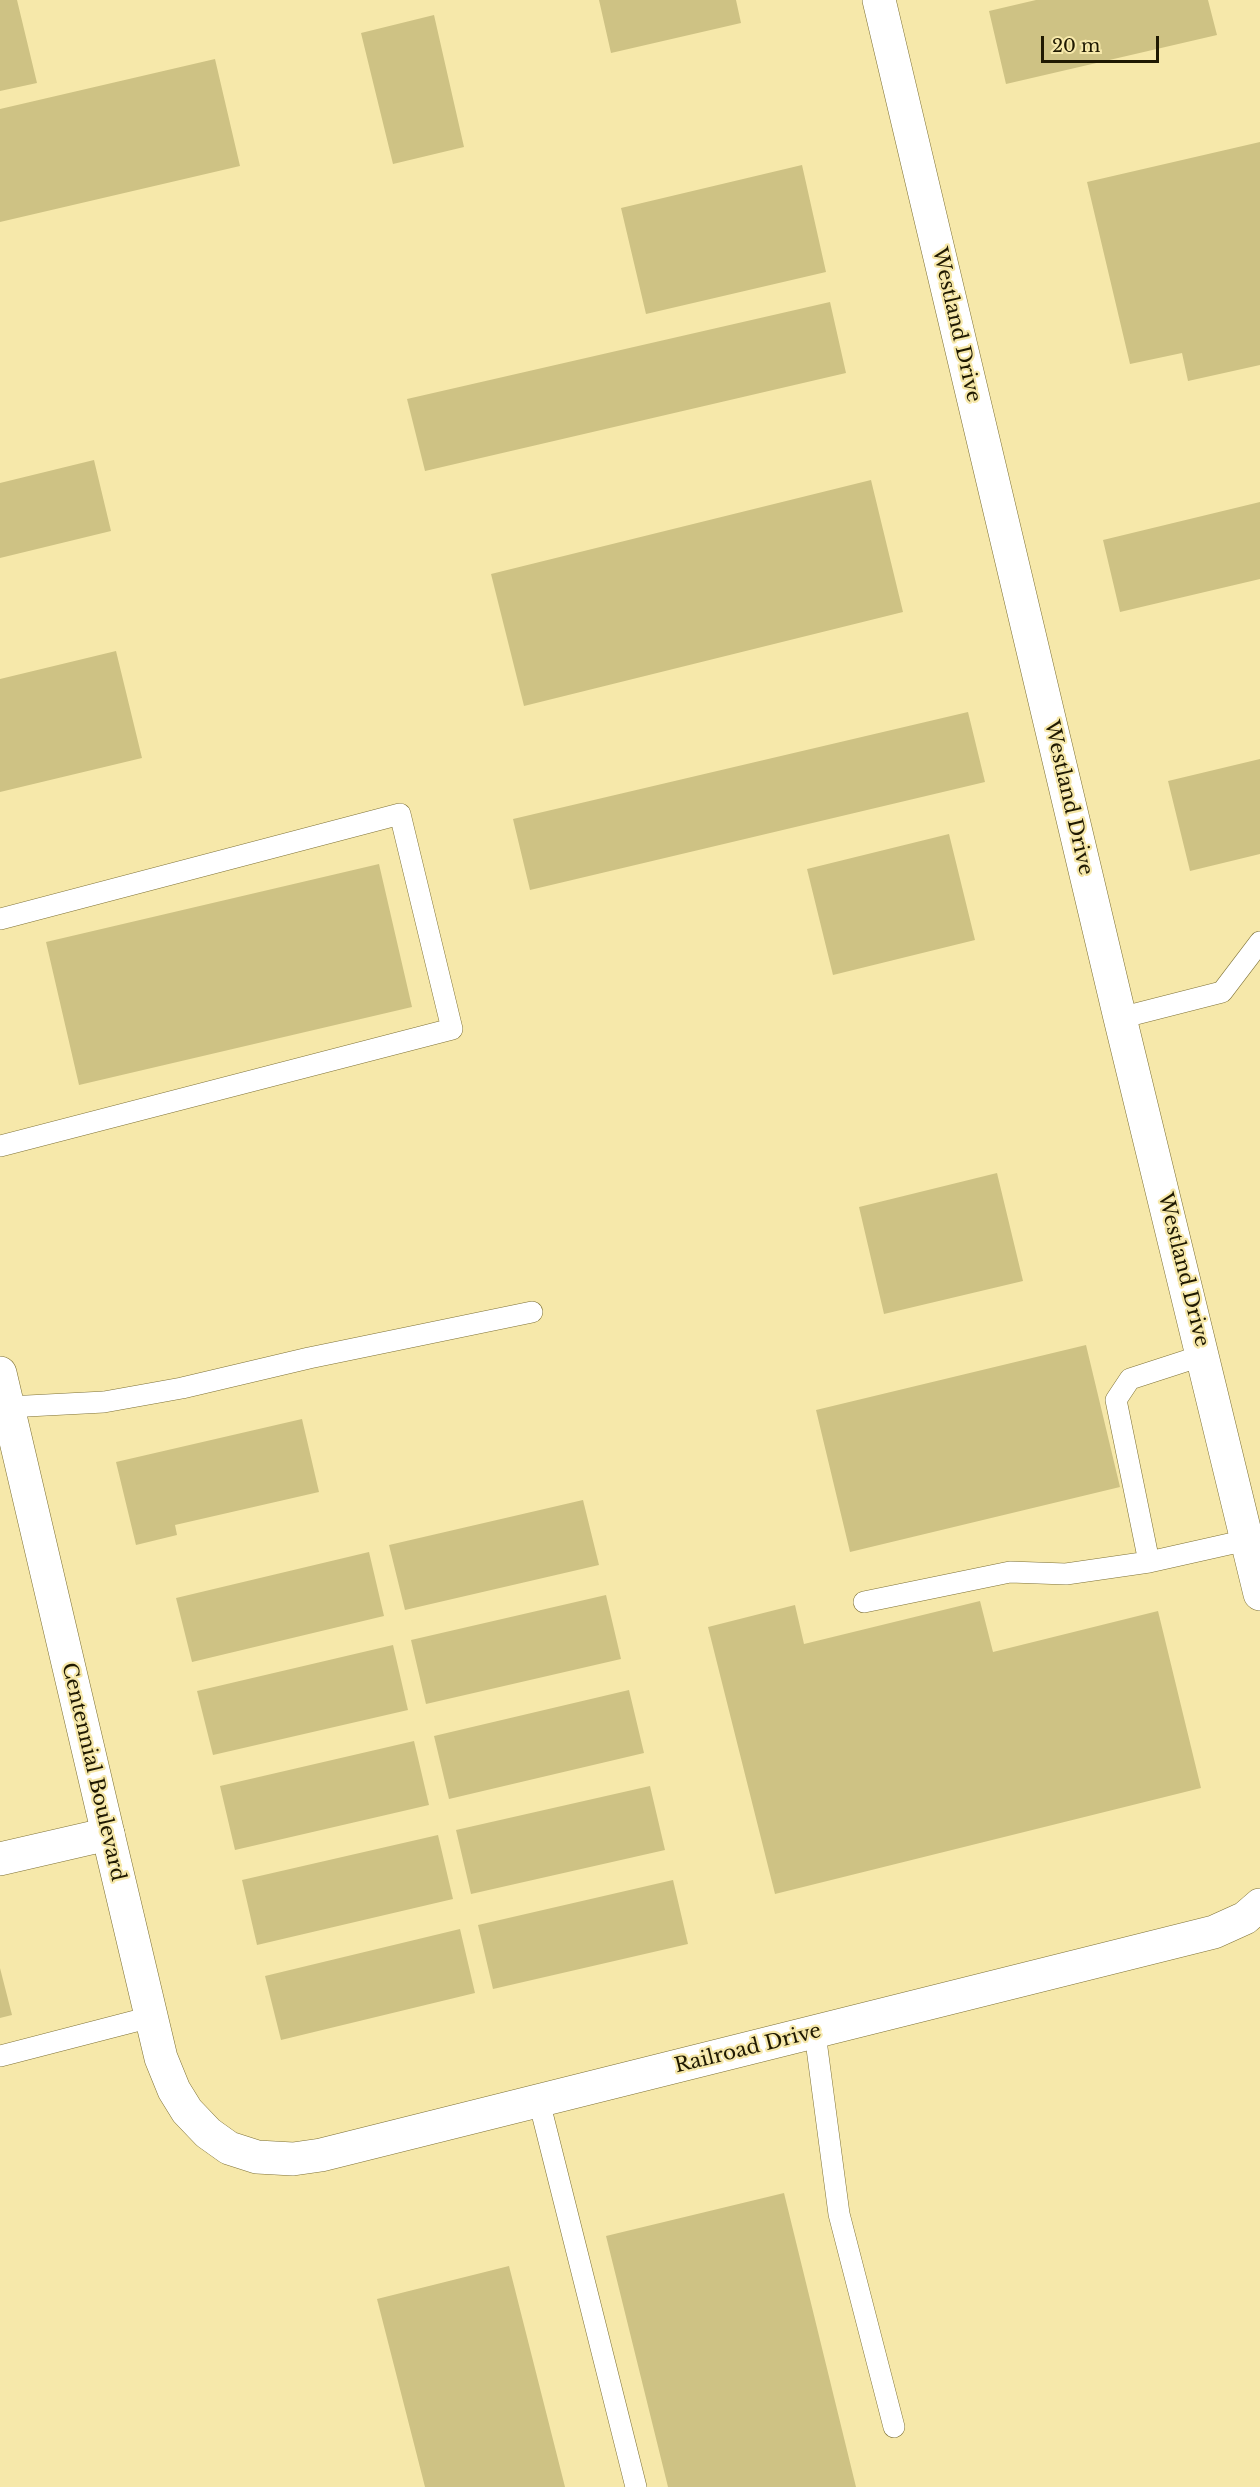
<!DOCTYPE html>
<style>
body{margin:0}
#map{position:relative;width:1260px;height:2487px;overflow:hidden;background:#f6e8aa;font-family:"Libre Baskerville",serif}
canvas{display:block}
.scale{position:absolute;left:1041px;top:36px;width:118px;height:27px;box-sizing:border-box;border:3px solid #1f1902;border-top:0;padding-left:8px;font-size:18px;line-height:21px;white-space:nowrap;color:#1f1902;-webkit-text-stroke:4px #f6e8aa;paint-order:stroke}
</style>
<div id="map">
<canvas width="1260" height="2487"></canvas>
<div class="scale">20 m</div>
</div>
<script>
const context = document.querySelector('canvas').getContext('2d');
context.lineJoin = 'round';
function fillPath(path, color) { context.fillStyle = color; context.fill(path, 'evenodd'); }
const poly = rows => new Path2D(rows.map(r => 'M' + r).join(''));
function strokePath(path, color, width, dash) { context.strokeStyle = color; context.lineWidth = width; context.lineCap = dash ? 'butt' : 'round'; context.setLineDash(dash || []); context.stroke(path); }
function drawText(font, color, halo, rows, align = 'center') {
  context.font = font + ' "Libre Baskerville",serif'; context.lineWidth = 4.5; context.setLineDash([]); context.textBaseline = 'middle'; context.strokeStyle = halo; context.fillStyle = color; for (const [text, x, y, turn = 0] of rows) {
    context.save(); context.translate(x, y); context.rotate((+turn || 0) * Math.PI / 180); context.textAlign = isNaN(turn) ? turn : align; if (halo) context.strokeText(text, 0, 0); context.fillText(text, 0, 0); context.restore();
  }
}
fillPath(poly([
 [0,0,17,0,37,83,0,91],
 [599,0,736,0,741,23,611,53],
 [1036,0,1208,0,1217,35,1006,84,989,11],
 [434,15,464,147,393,164,361,33],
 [215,59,240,166,0,222,0,109],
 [1260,142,1260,365,1188,381,1182,353,1130,364,1087,182],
 [802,165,826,272,646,314,621,208],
 [830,302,846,373,425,471,407,399],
 [94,460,111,531,0,558,0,483],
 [871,480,903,612,524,706,491,574],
 [1260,502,1260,579,1120,612,1103,540],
 [116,651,142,758,0,792,0,679],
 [968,712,985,782,530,890,513,819],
 [1260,759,1260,854,1190,871,1168,781],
 [949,834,975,940,833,975,807,869],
 [379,864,412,1007,79,1085,46,942],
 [997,1173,1023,1281,884,1314,859,1207],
 [1086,1345,1120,1487,850,1552,816,1410],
 [302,1419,319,1492,175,1525,177,1535,136,1545,116,1462],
 [583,1500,599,1565,405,1610,389,1545],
 [369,1552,384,1616,192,1662,176,1598],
 [606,1595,621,1659,426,1704,411,1640],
 [980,1601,993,1652,1158,1611,1201,1788,775,1894,708,1627,795,1605,804,1644],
 [393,1645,408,1710,213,1755,197,1691],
 [629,1690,644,1753,449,1799,434,1736],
 [414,1741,429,1805,235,1850,220,1786],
 [650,1786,665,1850,471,1894,456,1830],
 [438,1835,453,1899,257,1945,242,1880],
 [673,1880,688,1944,493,1989,478,1925],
 [460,1929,475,1993,281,2040,265,1976],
 [0,1968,12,2015,0,2018],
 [784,2193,856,2487,668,2487,606,2236],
 [509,2266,565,2487,425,2487,377,2299]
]), '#cec284');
const service = poly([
 [0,919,400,814,452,1029,0,1146],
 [1120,1018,1222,992,1260,942],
 [8,1407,104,1402,182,1388,309,1358,532,1312],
 [1149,1562,1116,1400,1130,1379,1204,1355],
 [864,1602,1010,1572,1066,1574,1149,1562,1247,1540],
 [815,2033,839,2214,894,2427],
 [0,2056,151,2017],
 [539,2101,636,2487]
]);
const minor = poly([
 [879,0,1120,1018,1260,1594],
 [0,1373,108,1834]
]);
const tertiary = poly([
 [0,1859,108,1834,161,2058,174,2090,187,2111,208,2133,229,2148,257,2157,293,2159,321,2155,1214,1932,1245,1918,1260,1905]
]);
strokePath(service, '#7e7136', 22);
strokePath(minor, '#7e7136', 34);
strokePath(tertiary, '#7e7136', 34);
strokePath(service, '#fff', 21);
strokePath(minor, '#fff', 33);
strokePath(tertiary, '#fff', 33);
drawText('20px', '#1f1902', '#f6e8aa', [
 ["Westland Drive",956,325,77],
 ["Westland Drive",1068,798,77],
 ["Westland Drive",1183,1270,76],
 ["Centennial Boulevard",93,1772,77],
 ["Railroad Drive",748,2049,-14]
]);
</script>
